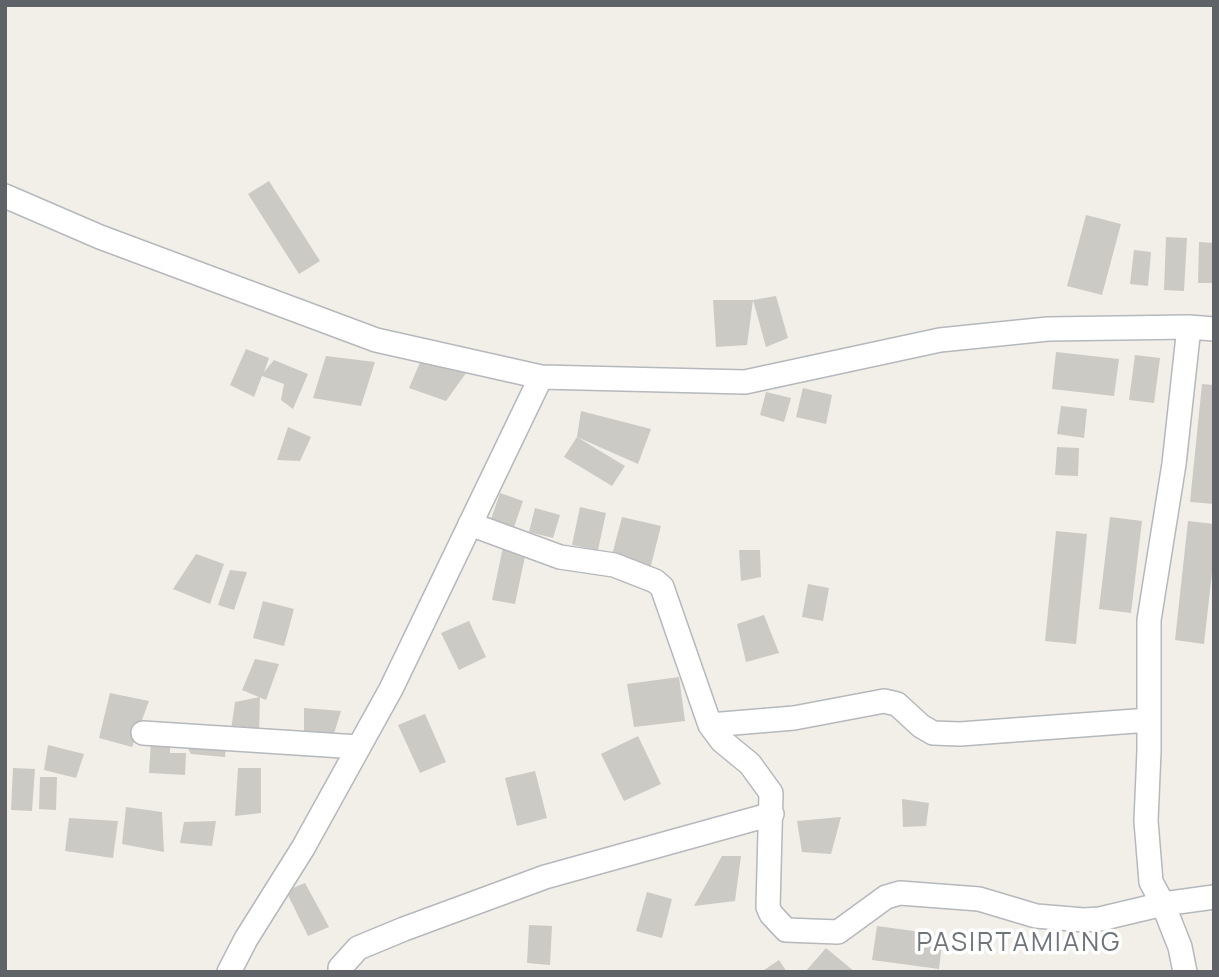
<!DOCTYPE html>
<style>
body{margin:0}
#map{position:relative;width:1219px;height:977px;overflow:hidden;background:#f1efe8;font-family:Manrope,sans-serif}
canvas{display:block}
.frame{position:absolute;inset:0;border:7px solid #5f6368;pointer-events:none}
</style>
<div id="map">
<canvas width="1219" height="977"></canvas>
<div class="frame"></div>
</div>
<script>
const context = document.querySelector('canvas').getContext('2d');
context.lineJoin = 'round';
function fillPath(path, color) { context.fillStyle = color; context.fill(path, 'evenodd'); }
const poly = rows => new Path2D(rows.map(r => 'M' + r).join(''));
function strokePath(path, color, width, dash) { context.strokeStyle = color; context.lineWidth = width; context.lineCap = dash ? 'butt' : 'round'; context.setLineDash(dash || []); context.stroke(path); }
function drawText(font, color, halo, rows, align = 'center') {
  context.font = font + ' Manrope,sans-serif'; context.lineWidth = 7; context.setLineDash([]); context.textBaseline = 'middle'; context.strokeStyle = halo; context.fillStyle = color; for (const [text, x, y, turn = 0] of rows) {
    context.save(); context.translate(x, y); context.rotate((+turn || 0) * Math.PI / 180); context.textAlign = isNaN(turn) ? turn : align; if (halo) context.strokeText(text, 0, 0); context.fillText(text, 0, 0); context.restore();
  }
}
fillPath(poly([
 [269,181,320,261,299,274,248,194],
 [1086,215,1121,224,1102,295,1067,286],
 [1166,237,1187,238,1184,291,1164,290],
 [1199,242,1214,243,1214,283,1198,283],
 [1134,250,1151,252,1148,286,1130,284],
 [776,296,788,338,766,347,753,300],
 [713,300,753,300,747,345,716,347],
 [427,346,474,362,446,401,409,388],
 [246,349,269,358,264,372,274,360,308,374,293,409,281,400,284,384,262,376,254,397,230,385],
 [1056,352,1119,359,1114,396,1052,389],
 [1135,355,1160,358,1154,403,1129,400],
 [326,356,375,362,361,406,313,398],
 [1202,384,1214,385,1214,504,1190,502],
 [803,388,832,395,826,424,796,417],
 [766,392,791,398,784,422,760,415],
 [1061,406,1087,409,1084,438,1057,434],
 [581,411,651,429,638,464,577,437],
 [288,427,311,437,300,461,277,460],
 [577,437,625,466,612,486,564,457],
 [1057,447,1079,448,1078,476,1055,475],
 [500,493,523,501,512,533,489,525],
 [580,507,606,513,598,550,572,545],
 [535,508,560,515,553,538,529,532],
 [622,517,661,526,650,569,611,559],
 [1110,517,1142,521,1131,613,1099,609],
 [1188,521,1214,524,1214,555,1204,644,1175,640],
 [1056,531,1087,534,1076,644,1045,641],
 [504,542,527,547,515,604,492,600],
 [739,550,760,550,761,577,741,581],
 [196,554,224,564,210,604,173,589],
 [230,570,247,572,234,610,218,605],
 [808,584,829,588,823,621,802,617],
 [263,601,294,609,284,646,253,638],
 [764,615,779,653,746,662,737,624],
 [469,621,486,657,459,670,441,633],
 [255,659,279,664,266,700,242,690],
 [679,677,685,721,634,727,627,684],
 [110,693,149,701,132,747,99,738],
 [260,697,259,734,231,730,235,702],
 [304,708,341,711,332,740,304,738],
 [425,714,446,762,420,773,398,725],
 [638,736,661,784,624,801,601,754],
 [151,741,170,742,170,753,186,753,185,775,149,773],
 [184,741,226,745,225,757,191,754],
 [48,745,84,754,76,778,44,770],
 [13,768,35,769,32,811,11,810],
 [238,768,261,768,261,813,235,816],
 [535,771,547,818,517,826,505,778],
 [40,777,57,777,56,810,39,809],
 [902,799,929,803,926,826,903,827],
 [126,807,162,812,164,852,122,844],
 [841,817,831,854,802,852,797,821],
 [69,818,118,821,113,858,65,851],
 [216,821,212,846,180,843,184,822],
 [722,856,741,856,735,901,694,906],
 [305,883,329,927,308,936,286,891],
 [647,892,672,899,662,938,636,931],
 [529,925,552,926,550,965,527,963],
 [877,926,943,935,939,969,872,960],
 [826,948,855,972,805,972],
 [779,960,787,972,761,972]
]), '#cccac5');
const minor = poly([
 [5,196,100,237,376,340,541,377,745,382,940,340,1048,329,1189,327,1214,329],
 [470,524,560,557,614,565,655,581,662,587,710,725,722,741,750,764,771,793,768,907,771,914,786,930,838,932,886,897,900,893,979,899,1036,916,1084,920,1100,919,1163,904,1214,897],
 [710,725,794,718,884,701,897,704,921,726,933,733,960,734,1149,720],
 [143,733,358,747],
 [340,968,358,948,404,929,545,877,772,814],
 [229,972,246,939,303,848,391,689,541,377],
 [1185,972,1180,947,1163,904,1151,882,1146,821,1149,751,1149,620,1174,464,1189,327]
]);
strokePath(minor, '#b5b8bc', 26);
strokePath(minor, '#fff', 23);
context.letterSpacing = '2px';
drawText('26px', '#70757a', '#fff', [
 ["PASIRTAMIANG",1019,944]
]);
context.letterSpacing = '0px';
</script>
